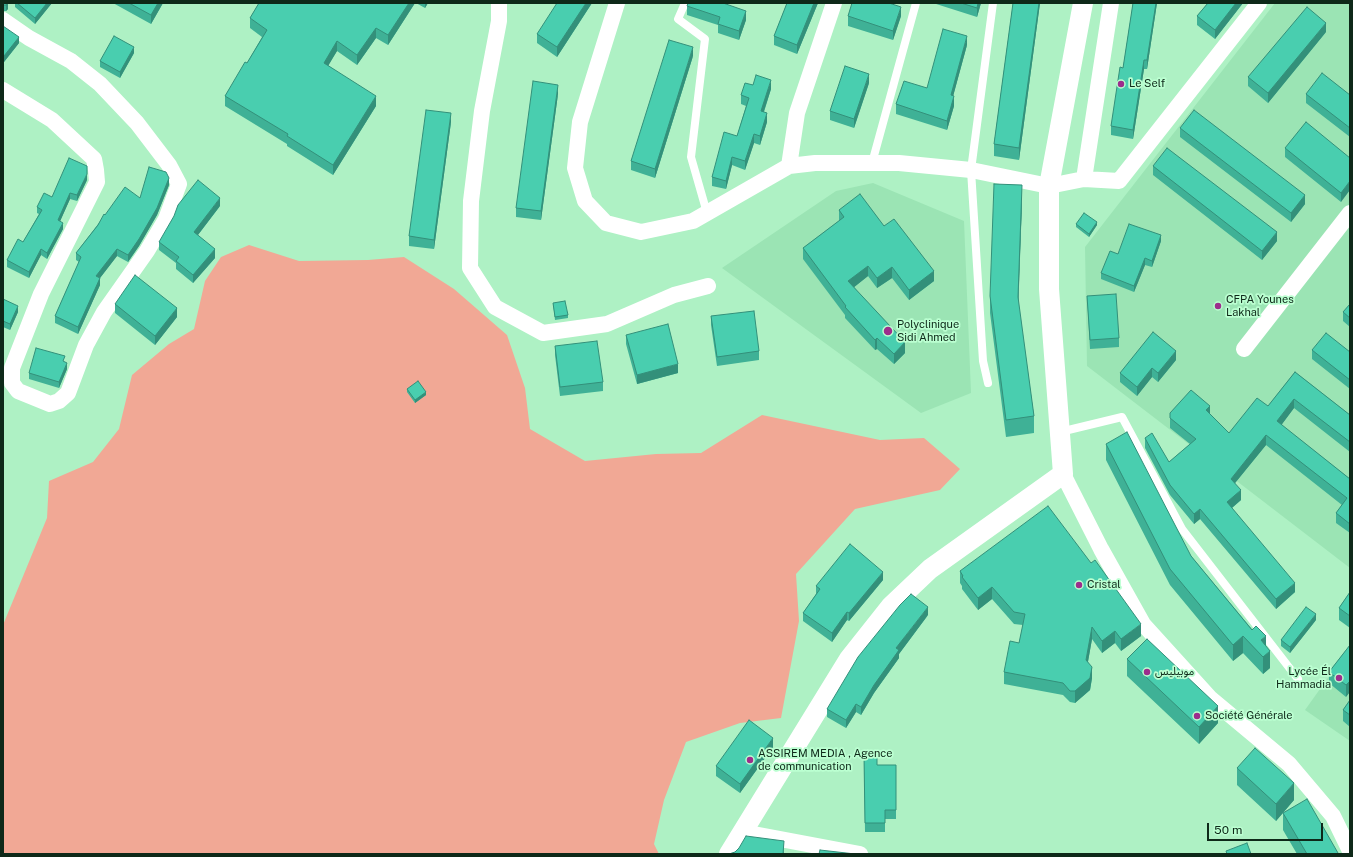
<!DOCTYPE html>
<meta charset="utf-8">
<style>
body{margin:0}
#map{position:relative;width:1353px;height:857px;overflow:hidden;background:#aef1c4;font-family:"Public Sans",sans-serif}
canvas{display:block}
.frame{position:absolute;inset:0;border:4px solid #0e2919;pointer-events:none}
.scale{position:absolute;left:1207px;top:823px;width:116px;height:18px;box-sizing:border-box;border:2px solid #0e2919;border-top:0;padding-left:5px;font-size:12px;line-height:14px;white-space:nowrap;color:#0e2919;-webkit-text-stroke:3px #bbffd1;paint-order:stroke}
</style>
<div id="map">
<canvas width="1353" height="857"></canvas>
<div class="frame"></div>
<div class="scale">50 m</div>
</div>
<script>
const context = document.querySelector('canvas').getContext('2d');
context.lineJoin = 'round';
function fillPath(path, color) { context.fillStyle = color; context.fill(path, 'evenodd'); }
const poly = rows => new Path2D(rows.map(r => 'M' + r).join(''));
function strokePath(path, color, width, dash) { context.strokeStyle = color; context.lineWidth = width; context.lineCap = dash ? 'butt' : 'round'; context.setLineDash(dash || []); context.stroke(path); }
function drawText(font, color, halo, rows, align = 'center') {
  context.font = font + ' "Public Sans","Noto Sans Arabic",sans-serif'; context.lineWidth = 3.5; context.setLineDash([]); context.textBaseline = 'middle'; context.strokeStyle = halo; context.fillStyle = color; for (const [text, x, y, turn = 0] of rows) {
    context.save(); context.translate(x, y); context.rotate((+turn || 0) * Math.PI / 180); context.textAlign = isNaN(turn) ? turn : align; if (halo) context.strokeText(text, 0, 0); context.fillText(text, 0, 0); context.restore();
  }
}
fillPath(poly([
 [1275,3,1350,3,1350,568,1087,366,1085,247],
 [873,183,964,221,971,393,921,413,722,268,836,191],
 [1350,647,1350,741,1305,710]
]), '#9be4b4');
fillPath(poly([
 [249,245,299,261,368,260,404,257,454,289,507,335,525,388,530,429,585,461,656,454,701,453,762,415,880,440,924,438,960,469,940,490,855,509,796,574,799,621,781,718,740,723,686,742,664,800,654,844,659,854,3,854,3,625,47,518,49,481,93,462,119,429,132,375,169,344,194,329,205,281,221,257]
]), '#f1a895');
strokePath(poly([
 [685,3,678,19,705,39,691,157,707,213],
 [872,163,916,3],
 [988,383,983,361,971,170,993,3],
 [1060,432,1122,417,1182,529,1298,679]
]), '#fff', 8);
strokePath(poly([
 [499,3,499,21,482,111,471,201,470,268,495,307,543,333,607,324,674,295,708,286],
 [617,3,580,122,575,168,585,201,606,223,641,232,693,221,789,166,815,163,899,163,971,170,1049,186,1084,179,1119,181,1259,3],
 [3,20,29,38,71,61,100,84,137,123,169,165,179,184,166,219,147,251,104,312,86,345,68,393,59,401,50,404,18,391,12,383,12,368,41,294,97,182,96,170,94,159,52,120,3,90],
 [789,166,797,113,834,3],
 [1084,179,1111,3],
 [1244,349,1350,213],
 [1063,474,1101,549,1143,624,1211,699,1289,764,1333,816,1350,851],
 [743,832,860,854]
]), '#fff', 16);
strokePath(poly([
 [729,854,849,659,891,606,930,569,1063,474,1049,289,1049,186,1083,3]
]), '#fff', 20);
fillPath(poly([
 [3,3,8,3,8,9,6,11,3,11],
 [15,3,52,3,35,24,15,7],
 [113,3,163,3,151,24],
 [259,3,415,3,388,45,376,38,357,65,337,51,328,65,376,106,333,175,287,146,287,144,225,106,225,96,247,63,262,37,250,28,250,18],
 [416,3,428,3,425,8],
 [592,3,557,57,537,43,537,34],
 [787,3,818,3,797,54,774,45,774,36],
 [933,3,981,3,977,17],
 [1013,3,1040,3,1019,160,994,156,994,144],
 [1133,3,1157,3,1147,69,1144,69,1133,139,1111,135,1111,126,1123,68],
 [1208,3,1243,3,1215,39,1197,25,1197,16],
 [687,6,746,20,739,40,718,33,718,25,687,15],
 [848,16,901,16,893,40,848,26],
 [3,26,19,43,4,62,3,61],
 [1326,32,1268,103,1248,86,1248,77],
 [967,45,953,96,954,106,947,130,896,114,896,104,927,88],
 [134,53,120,78,100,67,100,61],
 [693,56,655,178,631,170,631,161],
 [869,83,854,128,830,120,830,111],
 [753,85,771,89,764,112,767,122,760,145,754,143,745,170,732,165,726,189,712,186,712,177,737,136,746,106,741,104,741,95],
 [558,94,541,220,516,217,516,208],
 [1306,94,1350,95,1350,137,1306,103],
 [451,122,434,249,409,246,409,236],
 [1180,128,1305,204,1291,222,1180,137],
 [1285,148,1350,158,1341,202,1285,157],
 [1153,166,1277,241,1262,260,1153,175],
 [87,180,77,201,70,199,60,221,63,229,47,259,41,255,29,278,7,267,7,260,23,242,39,214,37,213,37,207,52,197],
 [169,185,157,215,139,246,128,262,117,256,100,278,100,285,78,334,55,323,55,316,79,262,76,260,76,253,105,215],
 [1022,202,1018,301,1034,416,1034,433,1006,437,990,313,990,296],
 [220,206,198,235,215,258,193,283,176,269,176,263,159,250,159,242],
 [839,210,884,226,934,281,909,300,892,278,877,288,868,276,854,287,905,353,894,364,877,349,875,350,845,318,845,315,803,259,803,248,839,221],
 [1076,224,1097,225,1089,237,1076,227],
 [1161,241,1152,267,1145,265,1134,292,1101,279,1101,273,1118,254],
 [1087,296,1119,338,1119,347,1090,349],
 [3,299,18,312,10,330,3,327],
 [553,303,568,315,568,318,555,320],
 [115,304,177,317,155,345,115,313],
 [1350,304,1350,327,1343,321,1343,312],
 [711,316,759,351,759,360,717,366,711,325],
 [626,335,678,373,637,384,626,344],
 [555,346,603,382,603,391,560,396,555,355],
 [1312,350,1350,352,1350,389,1312,359],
 [1176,360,1158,382,1152,377,1137,396,1120,382,1120,373],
 [65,362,67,369,59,388,29,379,29,373],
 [1295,372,1350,415,1350,452,1294,408,1281,425,1350,479,1350,533,1336,523,1336,513,1342,505,1266,445,1235,483,1241,500,1232,508,1295,592,1276,609,1200,519,1194,524,1170,495,1145,448,1145,438,1169,462,1190,444,1170,428,1170,413,1210,414,1229,433,1268,406],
 [407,389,426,395,415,403,407,392],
 [1106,444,1191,556,1266,646,1270,668,1263,674,1243,653,1233,661,1170,585,1106,460],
 [960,571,1141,636,1121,651,1115,643,1102,653,1092,639,1088,662,1092,678,1090,690,1075,703,1070,702,1063,695,1004,684,1004,672,1019,643,1023,625,1014,624,992,599,978,610,962,589,962,586,960,583],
 [883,580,849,621,847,620,832,642,803,621,803,613,816,594,816,586],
 [1350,592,1350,628,1339,620,1339,608],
 [928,615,899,654,899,658,874,693,861,715,856,712,846,728,827,717,827,709],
 [1316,620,1290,653,1281,646,1281,640],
 [1350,645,1346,697,1329,683,1329,672],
 [1127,659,1218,723,1199,744,1127,676],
 [1350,700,1350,727,1343,721,1343,710],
 [773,747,740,793,716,776,716,766],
 [864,755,877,765,896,765,896,819,885,819,885,832,865,832],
 [1237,768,1294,800,1276,821,1237,785],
 [1283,813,1338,854,1297,854,1283,830]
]), '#3fb196');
fillPath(poly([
 [8,3,8,9,6,11,6,5],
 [47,3,52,3,35,24,35,18],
 [158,3,163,3,151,24,151,15],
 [409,3,415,3,388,45,388,35],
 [425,3,428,3,425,8],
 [586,3,592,3,557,57,557,47],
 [814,3,818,3,797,54,797,45],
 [978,3,981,3,977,17,977,8],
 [1039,3,1040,3,1019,160,1019,148],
 [1156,3,1157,3,1147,69,1147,60],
 [1236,3,1243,3,1215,39,1215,30],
 [901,7,901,16,893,40,893,31],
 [746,11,746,20,739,40,739,31],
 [1326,23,1326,32,1268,103,1268,93],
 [376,28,376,38,357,65,357,55],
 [967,36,967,45,951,104,951,95],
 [19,37,19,43,4,62,4,56],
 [337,41,337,51,324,73,324,63],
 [134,47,134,53,120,78,120,72],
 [693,47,693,56,655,178,655,169],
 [1144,60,1144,69,1133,139,1133,130],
 [869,74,869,83,854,128,854,119],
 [771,80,771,89,761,120,761,111],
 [558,85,558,94,541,220,541,211],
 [376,96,376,106,333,175,333,165],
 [954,96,954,106,947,130,947,121],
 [451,113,451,122,434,249,434,240],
 [767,113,767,122,760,145,760,136],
 [754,134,754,143,745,170,745,161],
 [732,157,732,165,726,189,726,181],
 [87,174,87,180,77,201,77,195],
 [169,178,169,185,157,215,139,246,128,262,128,255],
 [1350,181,1350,190,1341,202,1341,193],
 [1022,185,1022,202,1018,314,1018,297],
 [70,193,70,199,58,226,58,220],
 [1305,195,1305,204,1291,222,1291,213],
 [220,198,220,206,194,240,194,232],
 [1097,222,1097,225,1089,237,1089,234],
 [63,223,63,229,47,259,47,253],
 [1277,232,1277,241,1262,260,1262,251],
 [1161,235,1161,241,1152,267,1152,261],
 [41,249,41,255,29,278,29,272],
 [117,249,117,256,100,278,100,285,78,334,78,327,96,276],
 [215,249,215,258,193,283,193,275],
 [1145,258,1145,265,1134,292,1134,286],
 [868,266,868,276,848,292,848,281],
 [892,267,892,278,877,288,877,278],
 [934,271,934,281,909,300,909,290],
 [18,306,18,312,10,330,10,324],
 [177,308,177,317,155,345,155,336],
 [877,338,877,349,875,350,875,340],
 [905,342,905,353,894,364,894,354],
 [1176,351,1176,360,1158,382,1158,373],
 [67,363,67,369,59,388,59,382],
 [678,364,678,373,637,384,637,375],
 [1152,368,1152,377,1137,396,1137,387],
 [426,392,426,395,415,403,415,400],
 [1294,399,1294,408,1277,431,1277,421],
 [1210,406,1210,416,1206,410],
 [1266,435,1266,445,1231,488,1231,479],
 [1241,490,1241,500,1227,512,1227,502],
 [1200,509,1200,519,1194,524,1194,514],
 [883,572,883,580,849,621,849,613],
 [1295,583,1295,592,1276,609,1276,599],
 [992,587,992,599,978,610,978,598],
 [928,607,928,615,899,654,899,658,874,693,861,715,861,707,874,685,896,648],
 [847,612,847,620,832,642,832,633],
 [1316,614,1316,620,1290,653,1290,647],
 [1141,624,1141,636,1121,651,1121,639],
 [1092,627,1092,639,1086,672,1086,660],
 [1115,631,1115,643,1102,653,1102,641],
 [1243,636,1243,653,1233,661,1233,645],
 [1266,636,1266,652,1261,640],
 [1270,651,1270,668,1263,674,1263,657],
 [1092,667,1092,678,1090,690,1075,703,1075,691],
 [1350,681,1350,692,1346,697,1346,685],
 [856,704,856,712,846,728,846,720],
 [1218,706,1218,723,1199,744,1199,727],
 [773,738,773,747,740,793,740,784],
 [1294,783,1294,800,1276,821,1276,804],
 [784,841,784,854,783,854]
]), '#33907a');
const building = poly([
 [3,3,8,3,6,5,3,5,3,3],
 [17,3,47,3,35,18,17,3],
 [129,3,158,3,151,15,129,3],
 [259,3,409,3,388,35,376,28,357,55,337,41,324,63,376,96,333,165,287,136,288,134,225,96,245,62,247,63,267,30,250,18,259,3],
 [557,3,586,3,557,47,537,34,557,3],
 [688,3,723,3,746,11,739,31,718,24,720,17,687,6,688,3],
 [787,3,814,3,797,45,774,36,787,3],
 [852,3,889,3,901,7,893,31,848,16,852,3],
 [961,3,978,3,977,8,961,3],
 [1013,3,1039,3,1019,148,994,144,1013,3],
 [1133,3,1156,3,1147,60,1144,60,1133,130,1111,126,1120,67,1123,68,1133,3],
 [1208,3,1236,3,1215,30,1197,16,1208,3],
 [1307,7,1326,23,1268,93,1248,77,1307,7],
 [3,26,19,37,4,56,3,55,3,26],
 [943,29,967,36,951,95,954,96,947,121,896,104,904,81,927,88,943,29],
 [114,36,134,47,120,72,100,61,114,36],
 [669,40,693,47,655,169,631,161,669,40],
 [845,66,869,74,854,119,830,111,845,66],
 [1322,73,1350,95,1350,128,1306,94,1322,73],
 [756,75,771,80,761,111,767,113,760,136,754,134,745,161,732,157,726,181,712,177,724,132,737,136,749,98,741,95,745,83,753,85,756,75],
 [533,81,558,85,541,211,516,208,533,81],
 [426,110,451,113,434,240,409,236,426,110],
 [1194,110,1305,195,1291,213,1180,128,1194,110],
 [1306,122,1350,158,1350,181,1341,193,1285,148,1306,122],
 [1167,148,1277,232,1262,251,1153,166,1167,148],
 [69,158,87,166,87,174,77,195,70,193,58,220,63,223,47,253,41,249,29,272,7,260,18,239,23,242,42,210,37,207,44,193,52,197,69,158],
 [149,167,166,172,169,178,157,208,139,239,128,255,117,249,96,276,100,278,78,327,55,316,81,257,76,253,98,225,104,214,105,215,125,187,140,198,149,167],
 [198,180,220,198,194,232,215,249,193,275,176,261,179,257,159,242,174,216,178,205,198,180],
 [994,184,1022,185,1018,297,1034,416,1006,420,990,296,994,184],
 [860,194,884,226,894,219,934,271,909,290,892,267,877,278,868,266,848,281,905,342,894,354,877,338,875,340,845,307,846,306,803,248,844,217,839,210,860,194],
 [1084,213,1097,222,1089,234,1076,224,1084,213],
 [1129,224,1161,235,1152,261,1145,258,1134,286,1101,273,1110,251,1118,254,1129,224],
 [135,275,177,308,155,336,115,304,135,275],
 [1116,294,1119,338,1090,340,1087,296,1116,294],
 [3,299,18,306,10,324,3,321,3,299],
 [565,301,568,315,555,317,553,303,565,301],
 [1350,304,1350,318,1343,312,1350,304],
 [754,311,759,351,717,357,711,316,754,311],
 [668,324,678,364,637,375,626,335,668,324],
 [1153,332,1176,351,1158,373,1152,368,1137,387,1120,373,1153,332],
 [1326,333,1350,352,1350,380,1312,350,1326,333],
 [597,341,603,382,560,387,555,346,597,341],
 [36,348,65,356,63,361,67,363,59,382,29,373,36,348],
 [1295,372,1350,415,1350,442,1294,399,1277,421,1350,479,1350,524,1336,513,1347,498,1266,435,1231,479,1241,490,1227,502,1295,583,1276,599,1200,509,1194,514,1170,485,1145,438,1152,433,1169,462,1196,439,1170,418,1170,413,1191,390,1210,406,1206,410,1229,433,1257,398,1268,406,1295,372],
 [418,381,426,392,415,400,407,389,418,381],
 [1127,432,1191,556,1252,630,1256,626,1266,636,1261,640,1270,651,1263,657,1243,636,1233,645,1170,569,1106,444,1127,432],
 [1048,506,1091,563,1095,560,1141,624,1121,639,1115,631,1102,641,1092,627,1086,660,1092,667,1090,678,1075,691,1070,691,1063,683,1004,672,1010,641,1019,643,1025,614,1014,612,992,587,978,598,962,577,963,576,960,571,1048,506],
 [850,544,883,572,849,613,847,612,832,633,803,613,820,589,816,586,850,544],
 [1350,592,1350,616,1339,608,1350,592],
 [911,594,928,607,896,648,899,650,874,685,861,707,856,704,846,720,827,709,858,657,900,605,911,594],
 [1306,607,1316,614,1290,647,1281,640,1306,607],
 [1147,639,1218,706,1199,727,1127,659,1147,639],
 [1350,645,1350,681,1346,685,1329,672,1350,645],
 [1350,700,1350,715,1343,710,1350,700],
 [749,720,773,738,740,784,716,766,749,720],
 [1255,748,1294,783,1276,804,1237,768,1255,748],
 [864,755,877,755,877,765,896,765,896,810,885,810,885,823,865,823,864,755],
 [1307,799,1338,853,1337,854,1307,854,1283,813,1307,799],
 [746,836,784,841,783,854,729,854,735,852,739,848,746,836],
 [1247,843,1251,854,1227,854,1226,851,1247,843],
 [820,850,855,854,819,854,820,850]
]);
fillPath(building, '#49ceaf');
strokePath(building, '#33907a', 1);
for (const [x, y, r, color] of [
 [1121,84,4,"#9c2d8c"],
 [1218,306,4,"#9c2d8c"],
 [888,331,5,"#9c2d8c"],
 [1079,585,4,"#9c2d8c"],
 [1147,672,4,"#9c2d8c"],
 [1339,678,4,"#9c2d8c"],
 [1197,716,4,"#9c2d8c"],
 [750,760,4,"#9c2d8c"]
]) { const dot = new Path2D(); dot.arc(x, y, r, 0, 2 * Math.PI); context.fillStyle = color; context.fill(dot); strokePath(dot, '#bbffd1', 1.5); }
drawText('11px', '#0e2919', '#bbffd1', [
 ["Le Self",1129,84],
 ["CFPA Younes",1226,300],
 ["Lakhal",1226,313],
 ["Polyclinique",897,325],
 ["Sidi Ahmed",897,338],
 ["Cristal",1087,585],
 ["موبيليس",1155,672],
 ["Lycée Él",1331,672,"right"],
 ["Hammadia",1331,685,"right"],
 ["Société Générale",1205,716],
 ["ASSIREM MEDIA , Agence",758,754],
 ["de communication",758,767]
], 'left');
</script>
